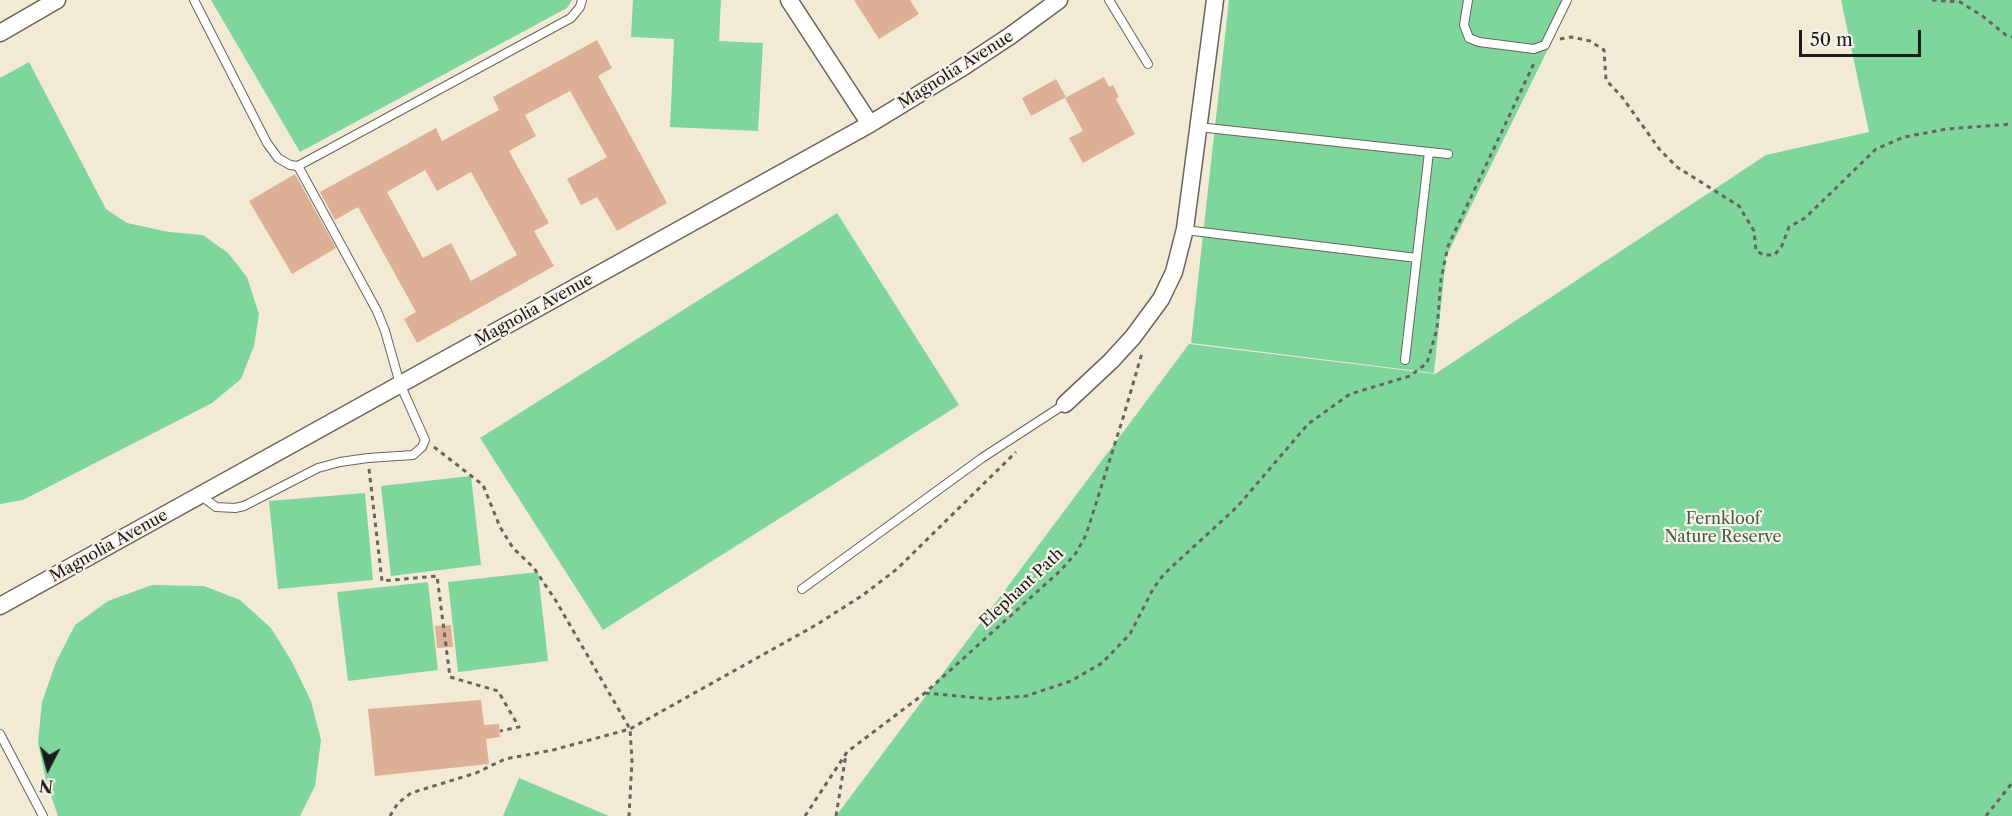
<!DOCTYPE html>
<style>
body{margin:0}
#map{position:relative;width:2012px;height:816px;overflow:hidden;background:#f2ead5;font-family:"Libre Caslon Text",serif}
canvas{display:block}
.north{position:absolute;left:18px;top:738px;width:60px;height:60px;-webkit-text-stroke:4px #f7f3e8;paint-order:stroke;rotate:186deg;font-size:16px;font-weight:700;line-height:24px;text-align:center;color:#1c1c1c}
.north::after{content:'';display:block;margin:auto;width:21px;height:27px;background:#1c1c1c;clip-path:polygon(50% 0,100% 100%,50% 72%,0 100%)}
.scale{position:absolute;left:1799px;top:30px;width:122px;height:27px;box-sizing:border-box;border:3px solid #1c1c1c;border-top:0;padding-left:8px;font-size:18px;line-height:21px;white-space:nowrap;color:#1c1c1c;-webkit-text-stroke:4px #f7f3e8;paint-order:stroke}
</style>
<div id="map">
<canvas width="2012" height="816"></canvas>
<div class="north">N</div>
<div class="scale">50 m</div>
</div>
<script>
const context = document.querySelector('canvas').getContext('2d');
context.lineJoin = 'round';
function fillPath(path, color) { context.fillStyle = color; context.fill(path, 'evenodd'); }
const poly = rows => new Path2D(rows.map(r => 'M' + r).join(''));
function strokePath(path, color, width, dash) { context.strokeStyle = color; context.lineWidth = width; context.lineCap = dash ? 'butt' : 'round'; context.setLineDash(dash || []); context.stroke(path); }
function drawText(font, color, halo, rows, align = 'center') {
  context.font = font + ' "Libre Caslon Text",serif'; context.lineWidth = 4.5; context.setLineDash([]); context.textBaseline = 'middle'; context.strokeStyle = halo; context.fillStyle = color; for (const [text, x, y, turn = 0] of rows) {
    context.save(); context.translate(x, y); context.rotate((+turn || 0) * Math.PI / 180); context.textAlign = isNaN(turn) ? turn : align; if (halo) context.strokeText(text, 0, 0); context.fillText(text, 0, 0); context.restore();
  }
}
fillPath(poly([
 [211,0,572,0,567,8,300,152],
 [633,0,721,0,719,41,763,43,758,131,670,127,674,39,631,37],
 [1229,0,1572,0,1446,257,1434,373,1191,343],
 [1841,0,2012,0,2012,816,836,816,1189,344,1435,374,1766,155,1869,132],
 [29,62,106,209,127,223,169,232,203,235,228,253,247,277,259,314,254,346,241,379,212,403,23,500,0,504,0,78],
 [837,213,959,405,603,630,480,438],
 [471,476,481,565,391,576,381,486],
 [365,493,373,580,278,589,269,501],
 [538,572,548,661,458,672,448,582],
 [428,582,438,670,348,681,337,592],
 [152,585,204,586,240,600,271,628,292,662,311,701,321,740,315,786,300,816,58,816,46,781,38,742,42,702,56,662,75,625,108,601],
 [519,778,609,816,503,816]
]), '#7ed69c');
fillPath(poly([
 [854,0,910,0,919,14,879,39],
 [597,40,612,68,598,76,667,203,617,231,597,197,581,205,567,179,607,157,570,91,525,115,536,136,509,151,549,223,534,231,554,266,417,343,404,319,416,312,358,207,335,220,320,192,436,128,442,141,499,110,493,97],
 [425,170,437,191,471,172,517,255,471,281,451,243,423,258,387,192],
 [1104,77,1109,87,1113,85,1119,97,1116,99,1135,134,1083,163,1069,138,1083,131,1065,98],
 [1056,79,1066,97,1031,116,1022,98],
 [295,174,336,248,292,274,249,201],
 [451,625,453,647,437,648,435,626],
 [481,700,484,725,499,724,500,737,486,739,489,764,375,776,368,709]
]), '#ddb095');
const service = poly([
 [194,0,267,143,278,158,290,165,298,166,571,18,580,7,582,0],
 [1109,0,1148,64],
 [1468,0,1464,25,1469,38,1479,42,1534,49,1545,45,1567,0],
 [1198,127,1448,154],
 [1185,230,1417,258],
 [1405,360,1429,152],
 [200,495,216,507,235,508,244,506,318,468,340,462,368,458,413,455,422,447,425,440,400,384,385,331,377,311,298,166],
 [802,589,982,458,1065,404],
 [0,734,43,816]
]);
const minor = poly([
 [789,0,870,124],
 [0,33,57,0],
 [1065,404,1111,361,1133,337,1161,299,1174,272,1185,229,1215,0],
 [0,606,870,124,960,69,1010,36,1059,0]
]);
strokePath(service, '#67645d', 10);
strokePath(minor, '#67645d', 19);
strokePath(poly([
 [1932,0,1960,2,1981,15,2006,35,2012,37],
 [1560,39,1571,37,1590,41,1604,50,1606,80,1622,97,1660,150,1677,167,1739,206,1754,231,1756,251,1764,255,1774,255,1781,248,1789,227,1805,218,1876,149,1904,137,1947,129,2012,124],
 [434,447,483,485,500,527,513,548,534,568,556,601,630,729,632,761,629,816],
 [369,469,382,581,437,576,450,677,498,691,519,727,500,731],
 [925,693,990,699,1026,696,1071,681,1102,663,1130,634,1153,589,1164,574,1237,507,1308,424,1350,394,1410,376,1427,363,1437,329,1441,279,1448,246,1535,61],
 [390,816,398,803,411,793,476,773,505,759,553,750,630,729,816,625,863,595,897,569,1016,452],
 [805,816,847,752,925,693,1060,571,1076,553,1086,535,1123,418,1142,353],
 [836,816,846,754],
 [1986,816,2012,783]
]), '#67645d', 3, [4.5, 4.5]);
strokePath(service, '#fff', 8);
strokePath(minor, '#fff', 16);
drawText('16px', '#1c1c1c', '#f7f3e8', [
 ["Magnolia Avenue",956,70,-32],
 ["Magnolia Avenue",534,310,-29],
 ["Magnolia Avenue",109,546,-29],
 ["Elephant Path",1022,588,-43]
]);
drawText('16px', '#3e5d49', '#f7f3e8', [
 ["Fernkloof",1723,519],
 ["Nature Reserve",1723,537]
]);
</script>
